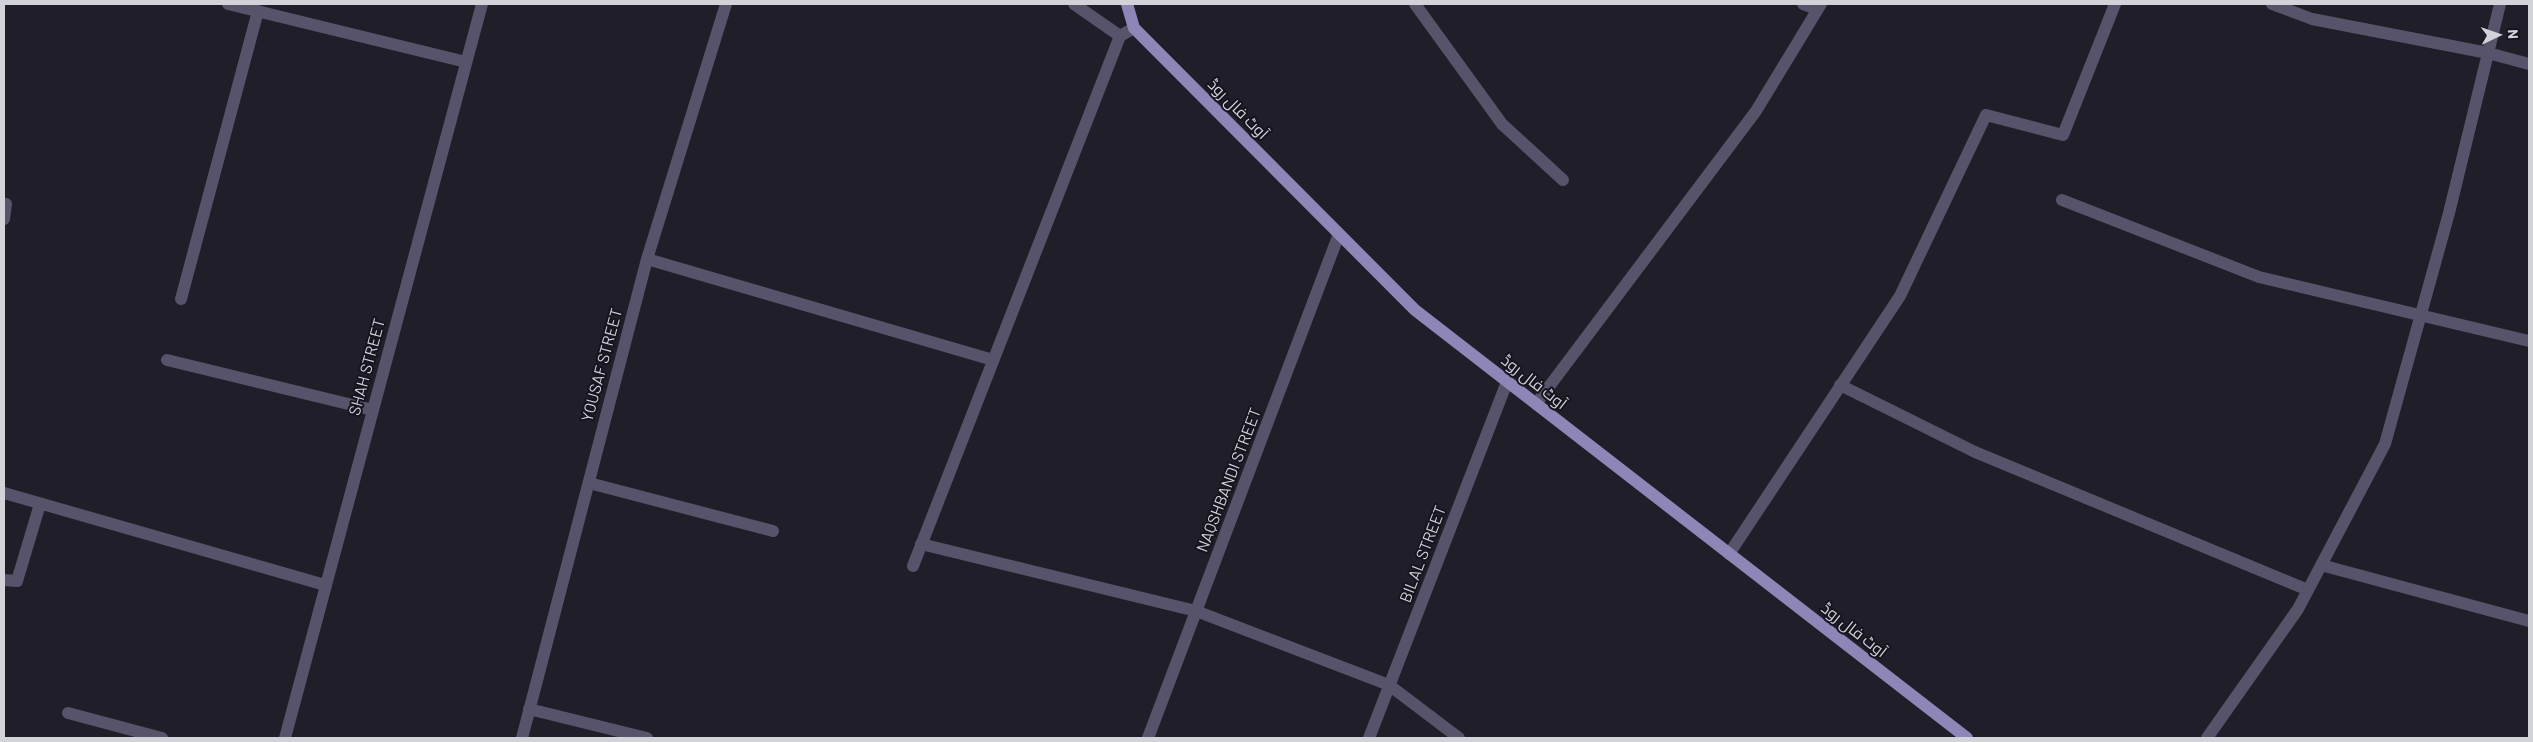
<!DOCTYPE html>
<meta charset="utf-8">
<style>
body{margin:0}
#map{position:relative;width:2533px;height:742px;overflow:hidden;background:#1f1e29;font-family:Barlow,sans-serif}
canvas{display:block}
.frame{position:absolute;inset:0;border:5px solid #d2d2d9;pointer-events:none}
.north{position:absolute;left:2473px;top:10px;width:50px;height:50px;-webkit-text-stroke:4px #16141f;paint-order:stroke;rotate:87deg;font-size:14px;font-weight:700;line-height:20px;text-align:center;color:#d2d2d9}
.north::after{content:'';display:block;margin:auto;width:18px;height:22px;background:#d2d2d9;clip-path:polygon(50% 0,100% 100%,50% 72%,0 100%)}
</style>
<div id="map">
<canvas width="2533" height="742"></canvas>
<div class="frame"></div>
<div class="north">N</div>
</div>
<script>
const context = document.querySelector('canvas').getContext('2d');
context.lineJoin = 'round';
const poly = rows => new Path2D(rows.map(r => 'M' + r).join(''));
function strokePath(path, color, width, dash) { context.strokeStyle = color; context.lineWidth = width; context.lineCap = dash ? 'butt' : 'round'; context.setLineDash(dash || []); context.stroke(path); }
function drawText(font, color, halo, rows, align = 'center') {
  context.font = font + ' Barlow,Cairo,sans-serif'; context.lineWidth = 4; context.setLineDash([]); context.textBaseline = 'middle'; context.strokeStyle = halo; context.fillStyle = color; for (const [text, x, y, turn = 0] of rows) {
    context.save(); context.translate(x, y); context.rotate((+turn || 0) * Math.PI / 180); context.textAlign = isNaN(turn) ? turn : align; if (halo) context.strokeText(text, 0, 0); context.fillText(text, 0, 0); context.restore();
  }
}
strokePath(poly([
 [228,4,466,62],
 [1074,4,1120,36],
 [1415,4,1502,124,1563,180],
 [1803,4,1817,9],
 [2272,4,2312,19,2488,53,2529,64],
 [2062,200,2259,277,2529,341],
 [4,219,6,204],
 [647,259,993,360],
 [181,299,258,11],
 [167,360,373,410],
 [1840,385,1975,452,2308,590],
 [1536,404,1756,111,1821,4],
 [589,483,773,531],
 [4,493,325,585],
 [921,544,1196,611,1389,685,1459,738],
 [1729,554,1900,296,1986,115,2063,135,2115,4],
 [2321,565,2529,621],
 [913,566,1120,36,1134,28],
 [4,580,17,581,40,504],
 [529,709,647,738],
 [68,713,162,738],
 [285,738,482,4],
 [522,738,647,259,726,4],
 [1148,738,1339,234],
 [1369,738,1507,382],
 [2207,738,2298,609,2385,444,2449,213,2500,4]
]), '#56536b', 12);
strokePath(poly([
 [1127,4,1134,28,1415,310,1967,738]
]), '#8e86b7', 12);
drawText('16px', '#d2d2d9', '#16141f', [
 ["آوٹ فال روڈ",1238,109,45],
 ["YOUSAF STREET",602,365,-75],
 ["SHAH STREET",367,367,-75],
 ["آوٹ فال روڈ",1534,382,38],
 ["NAQSHBANDI STREET",1229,480,-69],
 ["BILAL STREET",1423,554,-69],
 ["آوٹ فال روڈ",1854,630,38]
]);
</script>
